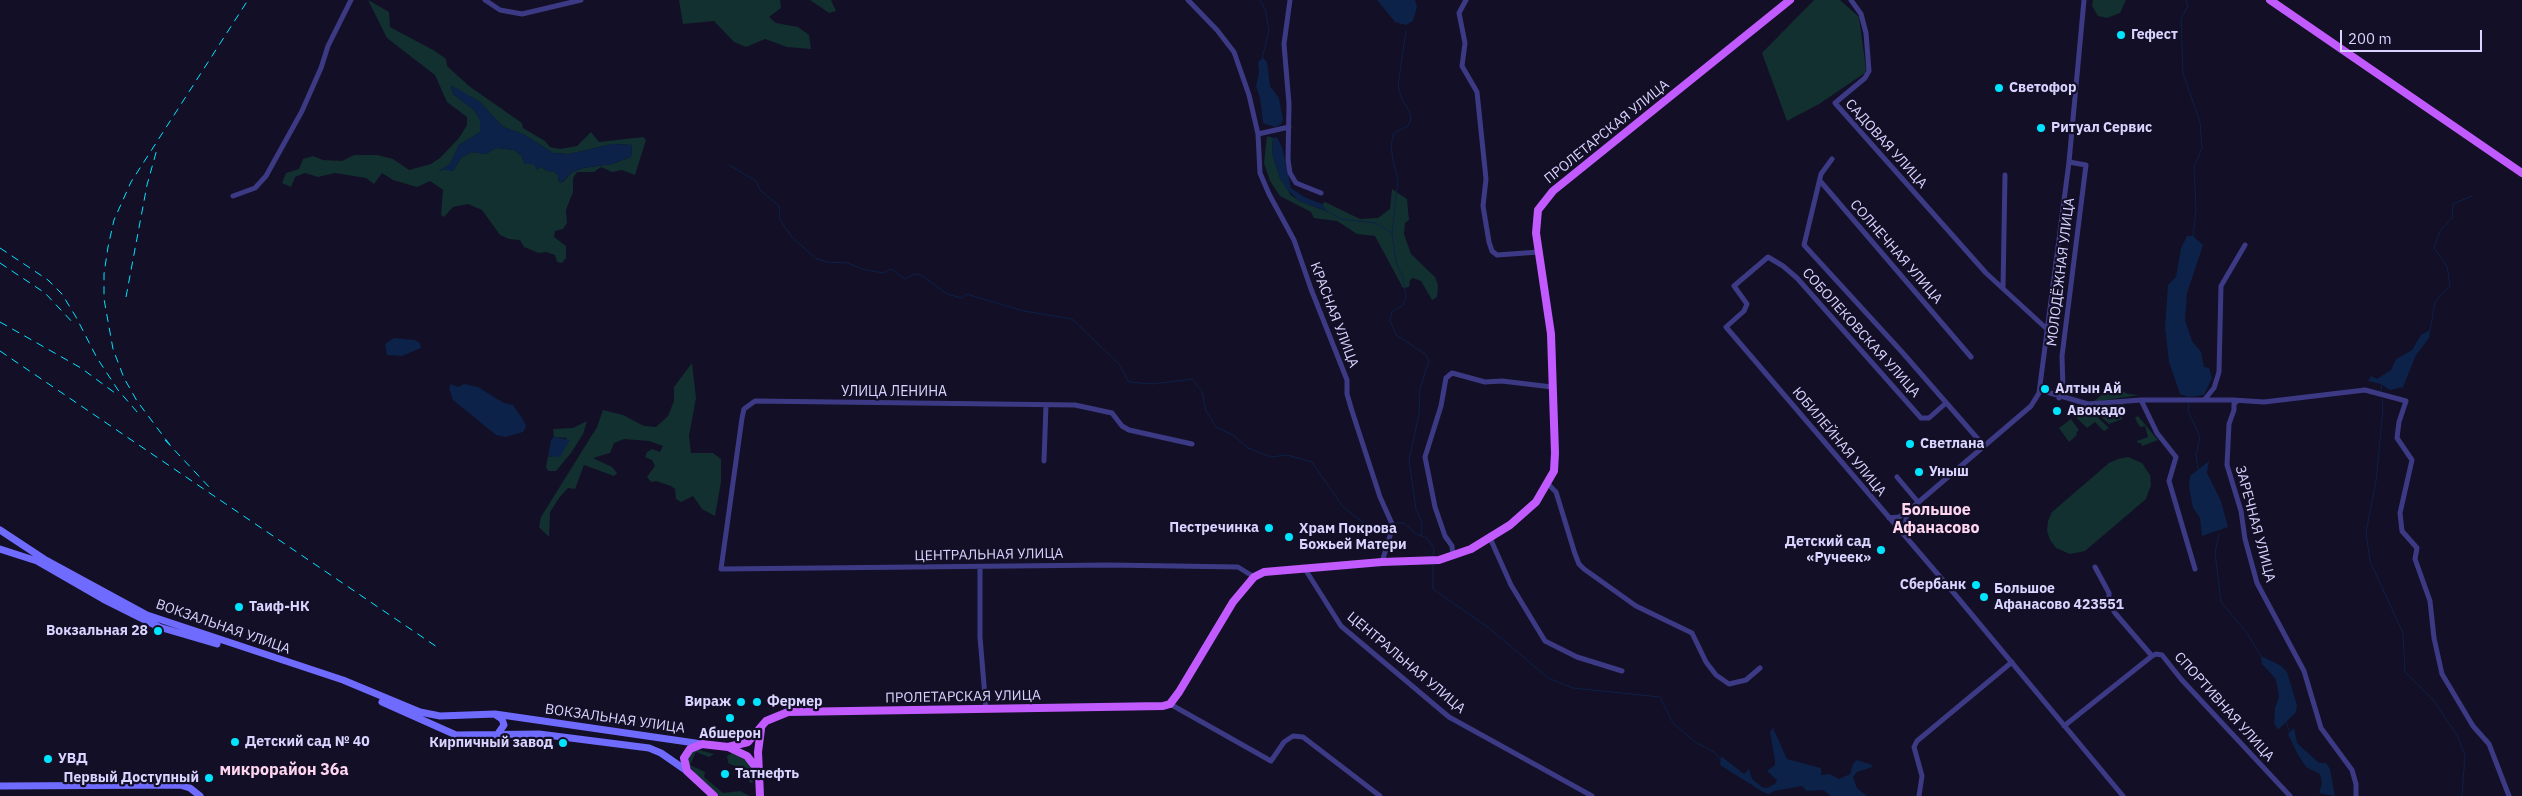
<!DOCTYPE html>
<meta charset="utf-8">
<style>
body{margin:0}
#map{position:relative;width:2522px;height:796px;overflow:hidden;background:#130f26;font-family:"IBM Plex Sans",sans-serif}
canvas{display:block}
.scale{position:absolute;left:2340px;top:30px;width:142px;height:22px;box-sizing:border-box;border:2px solid #d9d4ff;border-top:0;padding-left:6px;font-size:15px;line-height:18px;white-space:nowrap;color:#d9d4ff;-webkit-text-stroke:4px #130f26;paint-order:stroke}
</style>
<div id="map">
<canvas width="2522" height="796"></canvas>
<div class="scale">200 m</div>
</div>
<script>
const context = document.querySelector('canvas').getContext('2d');
context.lineJoin = 'round';
function fillPath(path, color) { context.fillStyle = color; context.fill(path, 'evenodd'); }
const poly = rows => new Path2D(rows.map(r => 'M' + r).join(''));
function strokePath(path, color, width, dash) { context.strokeStyle = color; context.lineWidth = width; context.lineCap = dash ? 'butt' : 'round'; context.setLineDash(dash || []); context.stroke(path); }
function drawText(font, color, halo, rows, align = 'center') {
  context.font = font + ' "IBM Plex Sans",sans-serif'; context.lineWidth = 4.5; context.setLineDash([]); context.textBaseline = 'middle'; context.strokeStyle = halo; context.fillStyle = color; for (const [text, x, y, turn = 0] of rows) {
    context.save(); context.translate(x, y); context.rotate((+turn || 0) * Math.PI / 180); context.textAlign = isNaN(turn) ? turn : align; if (halo) context.strokeText(text, 0, 0); context.fillText(text, 0, 0); context.restore();
  }
}
fillPath(poly([
 [368,0,389,12,390,27,435,51,446,59,447,66,469,86,522,123,523,128,545,141,550,147,560,149,577,146,591,132,599,142,643,137,646,140,635,175,622,170,612,172,601,167,594,172,577,172,573,178,573,192,566,210,567,223,563,229,555,231,554,237,566,246,566,258,562,263,557,262,555,255,546,252,539,253,524,247,520,240,509,239,500,235,482,210,468,204,453,207,444,217,441,215,443,190,430,181,417,187,393,180,382,173,374,184,366,178,335,173,318,177,305,173,295,177,291,187,282,183,286,173,299,169,303,159,313,156,323,160,342,161,354,155,377,155,393,159,409,170,431,164,440,158,459,138,467,125,467,117,447,102,435,75,387,38],
 [451,86,480,102,503,127,523,134,553,153,569,154,613,144,632,145,631,157,612,164,583,168,572,172,563,182,559,182,558,175,554,172,548,171,541,167,538,169,534,164,525,164,521,155,514,150,496,148,486,154,471,152,461,158,453,171,445,169,439,171,450,164,459,145,480,132,480,120,474,110,453,94],
 [679,0,780,0,781,8,769,17,776,23,798,27,809,35,811,49,787,47,765,39,746,47,734,42,714,21,683,24],
 [810,0,831,0,836,11,829,13],
 [1814,0,1840,0,1859,17,1866,69,1865,73,1819,104,1787,121,1762,53],
 [2093,0,2126,0,2120,13,2107,18,2098,16,2092,6],
 [1267,136,1273,138,1272,153,1280,178,1291,195,1299,201,1326,211,1322,204,1325,202,1360,219,1378,218,1390,209,1392,189,1407,199,1409,220,1405,223,1404,234,1411,254,1435,277,1438,285,1437,297,1432,300,1421,281,1413,278,1410,280,1409,287,1403,288,1375,236,1357,234,1337,221,1314,218,1311,212,1280,196,1270,181,1264,163],
 [692,363,696,398,689,436,691,453,713,453,721,459,721,482,715,516,702,509,693,496,681,502,676,499,675,489,671,486,656,481,651,482,647,477,655,466,652,460,645,457,647,452,652,449,660,452,663,446,649,441,624,439,614,443,610,453,593,458,612,467,617,473,614,476,584,465,575,489,568,488,559,498,550,512,549,537,539,527,541,517,597,427,603,410,623,415,644,426,656,427,668,416,674,401,674,387],
 [2112,386,2128,394,2139,395,2093,402],
 [2123,404,2126,409,2122,413,2122,419,2109,424,2093,409,2115,413,2094,408],
 [2084,409,2090,410,2109,428,2104,431,2095,422,2087,428,2076,417],
 [2138,416,2158,440,2142,446,2141,443,2138,443,2137,441,2148,437,2145,426,2140,427,2137,422,2135,418],
 [2071,419,2079,430,2076,433,2077,435,2069,442,2059,428],
 [587,421,583,434,571,453,556,471,549,471,546,468,548,456,551,457,567,438,554,437,553,429,573,428],
 [2128,457,2142,463,2150,475,2151,485,2146,499,2085,551,2070,554,2056,548,2050,540,2047,531,2048,521,2052,512,2109,463,2118,459],
 [695,749,714,754,709,757,696,752,690,765,705,772,704,777,723,793,740,791,750,796,719,796,699,778,688,764,689,753],
 [732,753,742,757,751,766,753,783,749,782,748,772,728,763,727,756]
]), '#12302f');
fillPath(poly([
 [1377,0,1415,0,1417,7,1413,21,1406,25,1395,22],
 [1263,58,1267,62,1270,86,1279,98,1283,120,1281,124,1275,127,1263,123,1260,98,1256,86,1259,73,1258,62],
 [451,85,480,102,503,127,523,134,553,153,569,154,613,144,632,145,631,157,612,164,583,168,572,172,560,184,558,175,554,172,548,171,541,167,537,170,534,164,525,164,521,155,514,150,496,148,486,154,471,152,461,158,453,171,445,169,437,172,450,164,459,145,480,132,480,120,474,110,453,94],
 [1277,137,1282,147,1291,188,1304,197,1322,204,1327,211,1299,201,1287,189,1280,178,1272,153,1273,138],
 [2187,236,2193,236,2203,245,2187,293,2185,320,2192,341,2201,352,2204,367,2209,368,2212,378,2204,395,2189,397,2180,394,2169,362,2165,327,2168,285,2176,277,2181,248],
 [2430,330,2429,338,2416,355,2403,387,2390,390,2381,384,2368,381,2371,376,2377,379,2391,370,2396,359,2412,350,2421,335],
 [394,338,415,340,420,343,421,348,402,356,387,355,385,344],
 [451,384,458,387,464,384,478,387,504,403,513,405,524,421,526,427,523,432,506,437,496,435,453,400,449,388],
 [554,437,570,440,560,457,548,456,551,440],
 [2209,461,2207,473,2221,501,2228,527,2202,536,2200,518,2193,508,2189,487,2190,476],
 [2261,656,2280,665,2287,672,2297,705,2296,712,2278,730,2274,723,2275,708,2279,697,2277,685,2275,678,2262,664],
 [1773,728,1787,759,1821,768,1821,775,1830,774,1839,779,1850,774,1853,764,1857,760,1872,765,1872,767,1857,772,1853,777,1857,788,1867,796,1831,796,1823,790,1807,791,1802,786,1774,791,1769,794,1763,792,1720,765,1721,756,1744,774,1749,769,1752,779,1762,787,1767,788,1775,784,1777,780,1767,771,1775,765,1775,761,1770,732],
 [2294,728,2297,743,2319,763,2326,763,2330,769,2335,796,2319,793,2322,783,2320,774,2306,767,2297,753,2288,734]
]), '#0c2248');
strokePath(poly([
 [1260,0,1265,9,1269,30,1262,59],
 [2186,0,2188,6,2181,19,2183,73,2200,122,2202,148,2194,167,2196,210,2193,237],
 [1406,31,1398,85,1401,97,1409,111,1411,119,1408,126,1394,133,1391,145,1393,161,1398,180,1392,233,1396,262,1403,277,1406,298,1403,305,1392,312,1390,320,1396,335,1425,354,1429,361,1420,388,1419,414,1409,460,1416,509,1422,523,1421,535],
 [729,165,756,181,760,190,779,206,780,220,792,237,815,258,827,262,848,263,862,269,883,273,891,269,905,279,915,274,921,275,947,294,962,298,966,294,1024,311,1072,319,1119,364,1129,382,1153,384,1192,379,1202,391,1206,411,1216,427,1233,435,1248,448,1271,457,1287,455,1312,462,1343,507,1365,524,1388,525],
 [1325,210,1341,219,1375,223,1392,233],
 [2430,331,2435,302,2450,285,2447,266,2434,248,2440,231,2452,218,2453,204,2472,196],
 [2381,391,2382,383],
 [2382,399,2383,409,2376,481,2366,532,2370,561,2403,633,2405,672,2434,701,2457,735,2465,755,2462,796],
 [2189,403,2188,411,2200,437,2196,455,2198,469],
 [1396,523,1404,523,1416,534,1427,538,1434,548,1433,557],
 [2219,534,2215,553,2221,602,2247,633,2261,656],
 [1433,563,1433,589,1489,628,1548,678,1573,688,1660,697,1673,723,1695,742,1714,752,1721,760],
 [2286,722,2290,732]
]), '#0c2248', 1);
strokePath(poly([
 [485,0,500,10,522,14,581,0],
 [1188,0,1217,30,1234,52,1249,95,1258,134,1260,173,1269,194,1294,240,1311,289,1347,380,1347,394,1352,411,1380,497,1393,526,1382,562],
 [1290,0,1284,44,1289,104,1288,160,1290,173,1296,183,1321,193],
 [1466,0,1459,13,1465,43,1462,66,1477,92,1486,179,1483,206,1489,242,1492,251,1497,255,1539,252],
 [1851,0,1861,14,1866,33,1869,71,1865,78,1835,103,1986,273,2048,330],
 [1258,134,1289,127],
 [1832,159,1821,174,1804,245,1902,352,1984,446],
 [1821,182,1971,357],
 [233,196,255,188,266,176,302,111,321,68,328,46,351,0],
 [2003,288,2005,175],
 [2040,390,2088,404,2141,400,2233,400,2264,402,2365,390,2406,401,2399,422,2397,438,2412,460,2400,513,2402,531,2417,548,2415,559,2430,601,2434,638,2442,674,2473,726,2489,744,2509,796],
 [2059,398,2063,388,2062,356,2086,165,2069,162],
 [2205,399,2214,388,2219,372,2221,286,2245,245],
 [2141,400,2157,433,2176,457,2169,481,2195,569],
 [2237,401,2234,404,2234,410,2229,424,2227,465,2241,511,2245,539,2257,583,2304,671,2321,728,2352,770,2356,784,2356,796],
 [1946,403,1929,418,1921,418,1797,278,1783,266,1768,257,1734,286,1747,304,1744,311,1726,327,1953,592,2123,796],
 [1192,444,1129,430,1122,426,1112,413,1075,405,755,401,744,409,742,418,721,569,1109,565,1238,567,1254,577],
 [1044,461,1046,405],
 [1897,477,1918,502],
 [1548,484,1556,492,1575,554,1579,564,1584,569,1636,606,1692,633,1706,662,1716,675,1729,684,1746,680,1760,668],
 [1889,518,1899,517,1906,512],
 [1904,534,1907,512,2031,406,2039,393,2069,162,2084,0],
 [1490,538,1511,585,1545,641,1577,657,1622,671],
 [1453,556,1452,546,1445,536,1435,507,1425,457,1441,406,1446,378,1452,373,1485,382,1502,381,1552,387],
 [980,567,980,637,986,709],
 [2095,567,2109,593,2109,603,2115,613,2152,656],
 [1305,569,1341,626,1449,717,1592,796],
 [1170,704,1271,761,1284,742,1293,736,1303,737,1380,796],
 [2064,726,2152,656,2156,654,2162,655,2181,679,2290,796],
 [1919,796,1922,776,1914,747,1917,741,2012,662]
]), '#3d3a85', 5);
strokePath(poly([
 [0,530,44,559,147,615,343,680,420,712,440,716,495,714,702,744],
 [0,549,37,561,103,599,159,627,217,644],
 [382,702,456,735,539,734,649,748,661,753,687,771],
 [496,715,502,719,504,725,497,735],
 [0,786,180,785,190,788,200,796]
]), '#6f6bff', 7);
strokePath(poly([
 [2270,0,2522,173],
 [728,747,748,742,766,721,788,712,1163,706,1170,704,1179,692,1233,602,1254,577,1264,572,1382,562,1439,560,1471,549,1510,525,1536,502,1554,471,1555,453,1551,334,1536,233,1538,210,1553,191,1790,0],
 [714,796,687,771,684,758,690,749,702,744,728,747,747,756,758,770],
 [760,796,758,752,761,729]
]), '#c25bff', 8);
strokePath(poly([
 [0,248,48,280,62,294,76,317,97,358,118,390,138,413],
 [0,263,45,293,75,325],
 [126,297,147,185,157,149],
 [0,322,81,368,115,393],
 [0,351,437,647],
 [165,440,211,489],
 [170,445,137,401,124,378,113,349,104,299,104,274,108,247,114,220,131,182,248,0]
]), '#00e5ff', 1, [8, 6]);
for (const [x, y, r, color] of [
 [2121,35,5,"#00e5ff"],
 [1999,88,5,"#00e5ff"],
 [2041,128,5,"#00e5ff"],
 [2045,389,5,"#00e5ff"],
 [2057,411,5,"#00e5ff"],
 [1910,444,5,"#00e5ff"],
 [1919,472,5,"#00e5ff"],
 [1269,528,5,"#00e5ff"],
 [1289,537,5,"#00e5ff"],
 [1881,550,5,"#00e5ff"],
 [1976,585,5,"#00e5ff"],
 [1984,597,5,"#00e5ff"],
 [239,607,5,"#00e5ff"],
 [158,631,5,"#00e5ff"],
 [741,702,5,"#00e5ff"],
 [757,702,5,"#00e5ff"],
 [730,718,5,"#00e5ff"],
 [235,742,5,"#00e5ff"],
 [563,743,5,"#00e5ff"],
 [48,759,5,"#00e5ff"],
 [725,774,5,"#00e5ff"],
 [209,778,5,"#00e5ff"]
]) { const dot = new Path2D(); dot.arc(x, y, r, 0, 2 * Math.PI); context.fillStyle = color; context.fill(dot); strokePath(dot, '#130f26', 2); }
drawText('bold 14px', '#d9d4ff', '#130f26', [
 ["Гефест",2131,35],
 ["Светофор",2009,88],
 ["Ритуал Сервис",2051,128],
 ["Алтын Ай",2055,389],
 ["Авокадо",2067,411],
 ["Светлана",1920,444],
 ["Уныш",1929,472],
 ["Пестречинка",1259,528,"right"],
 ["Храм Покрова",1299,529],
 ["Божьей Матери",1299,545],
 ["Детский сад",1871,542,"right"],
 ["«Ручеек»",1871,558,"right"],
 ["Сбербанк",1966,585,"right"],
 ["Большое",1994,589],
 ["Афанасово 423551",1994,605],
 ["Таиф-НК",249,607],
 ["Вокзальная 28",148,631,"right"],
 ["Вираж",731,702,"right"],
 ["Фермер",767,702],
 ["Абшерон",730,734,"center"],
 ["Детский сад № 40",245,742],
 ["Кирпичный завод",553,743,"right"],
 ["УВД",58,759],
 ["Татнефть",735,774],
 ["Первый Доступный",199,778,"right"]
], 'left');
drawText('14px', '#d9d4ff', '#130f26', [
 ["ПРОЛЕТАРСКАЯ УЛИЦА",1607,132,-39],
 ["САДОВАЯ УЛИЦА",1886,144,48],
 ["СОЛНЕЧНАЯ УЛИЦА",1896,252,49],
 ["МОЛОДЁЖНАЯ УЛИЦА",2061,272,-83],
 ["КРАСНАЯ УЛИЦА",1334,315,69],
 ["СОБОЛЕКОВСКАЯ УЛИЦА",1861,333,48],
 ["УЛИЦА ЛЕНИНА",894,392],
 ["ЮБИЛЕЙНАЯ УЛИЦА",1839,442,50],
 ["ЗАРЕЧНАЯ УЛИЦА",2255,524,75],
 ["ЦЕНТРАЛЬНАЯ УЛИЦА",989,555,-1],
 ["ВОКЗАЛЬНАЯ УЛИЦА",223,627,19],
 ["ЦЕНТРАЛЬНАЯ УЛИЦА",1406,663,40],
 ["ПРОЛЕТАРСКАЯ УЛИЦА",963,697,-1],
 ["СПОРТИВНАЯ УЛИЦА",2224,707,48],
 ["ВОКЗАЛЬНАЯ УЛИЦА",615,719,8]
]);
drawText('bold 16px', '#ffd6f0', '#130f26', [
 ["Большое",1936,510],
 ["Афанасово",1936,528],
 ["микрорайон 36а",284,770]
]);
</script>
